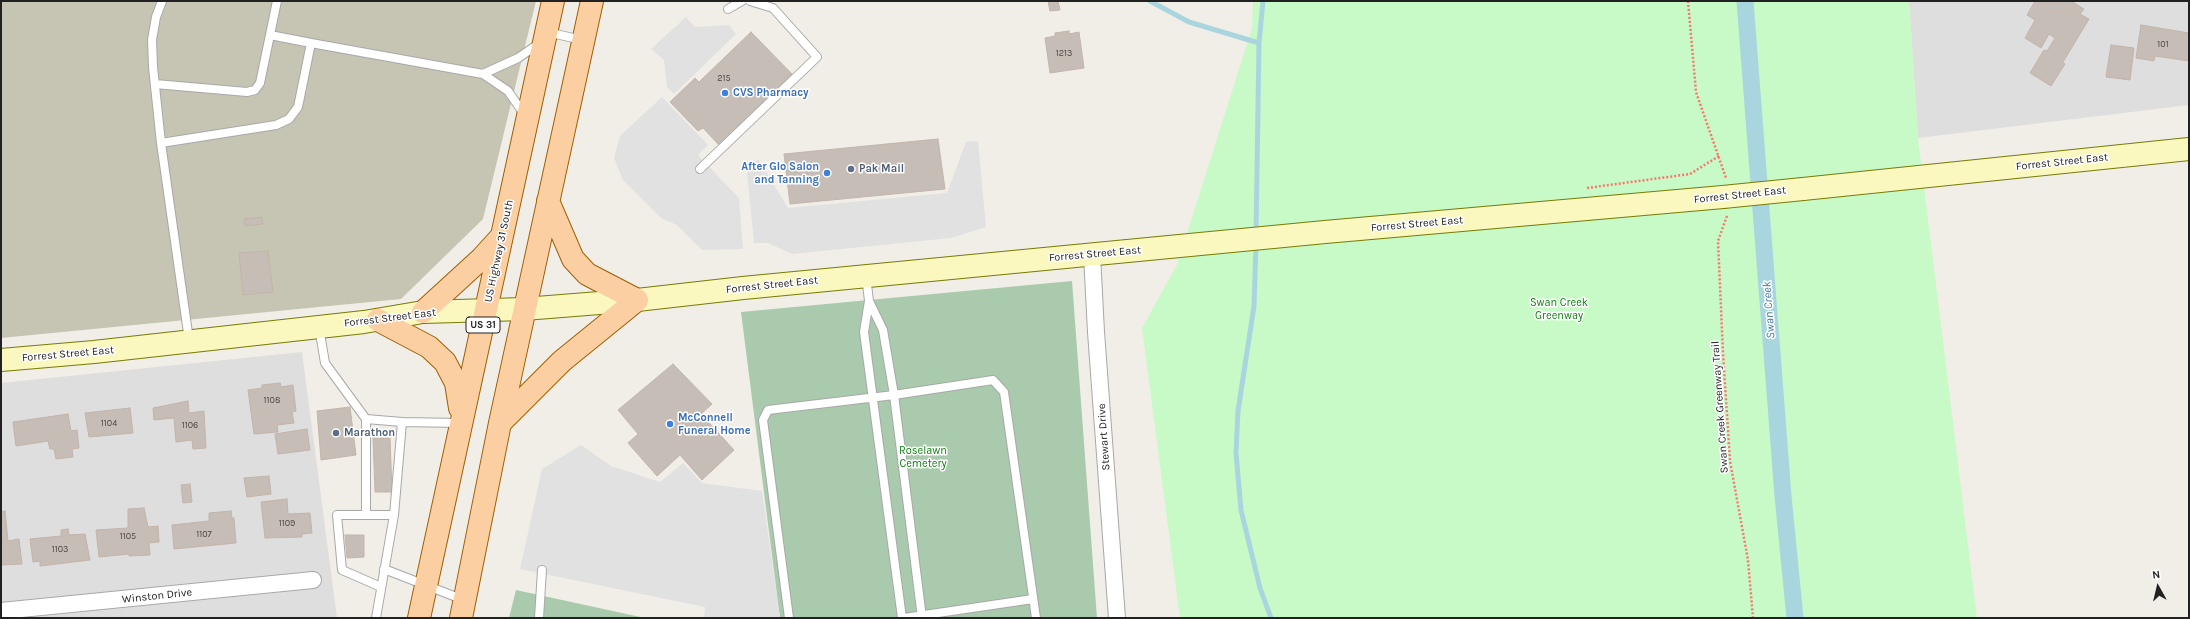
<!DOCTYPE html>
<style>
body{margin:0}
#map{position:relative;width:2190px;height:619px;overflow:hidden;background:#f1eee8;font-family:Karla,sans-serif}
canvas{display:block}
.frame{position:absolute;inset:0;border:2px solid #212121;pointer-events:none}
.north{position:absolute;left:2138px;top:567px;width:40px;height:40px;-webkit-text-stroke:3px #fff;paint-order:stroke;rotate:352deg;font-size:11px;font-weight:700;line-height:16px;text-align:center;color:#212121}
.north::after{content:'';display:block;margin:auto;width:14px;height:18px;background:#212121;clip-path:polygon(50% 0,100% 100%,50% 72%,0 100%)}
</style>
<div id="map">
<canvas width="2190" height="619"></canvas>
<div class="frame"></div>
<div class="north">N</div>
</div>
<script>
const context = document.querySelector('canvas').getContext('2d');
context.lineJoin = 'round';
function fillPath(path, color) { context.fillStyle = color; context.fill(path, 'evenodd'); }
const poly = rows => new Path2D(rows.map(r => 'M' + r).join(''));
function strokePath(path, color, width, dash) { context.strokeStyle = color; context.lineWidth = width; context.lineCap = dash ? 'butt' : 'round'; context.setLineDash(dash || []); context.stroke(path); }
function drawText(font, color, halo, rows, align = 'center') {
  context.font = font + ' Karla,sans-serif'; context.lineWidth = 3; context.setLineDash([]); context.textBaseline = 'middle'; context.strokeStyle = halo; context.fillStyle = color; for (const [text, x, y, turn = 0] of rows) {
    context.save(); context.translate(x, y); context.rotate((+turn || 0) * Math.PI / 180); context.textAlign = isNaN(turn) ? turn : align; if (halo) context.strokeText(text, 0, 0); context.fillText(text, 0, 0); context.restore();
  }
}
fillPath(poly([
 [1909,1,2189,1,2189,105,1918,138],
 [302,352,337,618,1,618,1,383]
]), '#dfdede');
fillPath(poly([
 [1,1,536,1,483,219,401,299,1,338]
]), '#c6c5b3');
fillPath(poly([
 [1072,281,1097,618,780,618,741,312],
 [516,590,645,618,509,618]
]), '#a9caac');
fillPath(poly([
 [1253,1,1909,1,1918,138,1977,618,1180,618,1142,328,1177,265,1252,28]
]), '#c7fac7');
fillPath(poly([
 [686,17,695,27,729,25,736,34,674,94,667,87,664,60,651,49],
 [662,97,708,145,698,155,739,198,743,249,702,250,677,225,661,218,623,180,614,158,620,136],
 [978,141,986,227,951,238,792,254,768,243,754,243,746,162,759,160,788,208,947,193,966,142],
 [581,445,611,466,660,482,683,463,702,483,762,491,780,618,704,618,705,607,520,569,542,469]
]), '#e1e1e1');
strokePath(poly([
 [1150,1,1189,22,1259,43],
 [1256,234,1259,43,1263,1],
 [1256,244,1254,306,1238,411,1236,453,1241,510,1260,588,1271,618]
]), '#a9d6de', 5);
strokePath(poly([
 [1745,1,1783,496,1795,618]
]), '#a9d6de', 17);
const building = poly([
 [1048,1,1058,1,1060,10,1050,11,1048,1],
 [2035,1,2071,1,2084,9,2080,14,2089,19,2063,62,2065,64,2051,86,2030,73,2044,50,2047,51,2055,38,2049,34,2041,48,2025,38,2035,20,2027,15,2035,1],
 [2141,25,2189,33,2189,61,2155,56,2154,61,2136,58,2141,25],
 [1069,31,1069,34,1079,32,1084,68,1050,73,1045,38,1055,36,1055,33,1069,31],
 [751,32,792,74,719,145,703,128,698,131,670,102,695,78,699,82,751,32],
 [2111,45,2134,48,2130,80,2106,77,2111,45],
 [938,139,945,189,790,204,784,154,938,139],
 [262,217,263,224,245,226,244,219,262,217],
 [268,251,273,292,243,295,239,253,268,251],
 [673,364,712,404,701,414,734,450,702,480,680,455,657,476,628,443,638,434,618,410,673,364],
 [280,383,281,387,293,385,296,411,292,412,294,423,277,425,278,432,254,434,248,390,262,388,262,385,280,383],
 [188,401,189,413,204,411,206,448,193,449,192,440,176,442,174,418,154,420,153,408,188,401],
 [350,407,356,455,321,460,317,411,350,407],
 [130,408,133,433,89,437,85,413,130,408],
 [68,414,71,431,77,430,79,448,72,449,73,457,56,459,54,449,50,449,48,441,16,446,13,422,68,414],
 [307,429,310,450,278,454,275,434,307,429],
 [373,438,390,438,392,492,375,492,373,438],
 [269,476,271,494,247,497,244,478,269,476],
 [190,484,192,502,183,503,181,485,190,484],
 [287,499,288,514,310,513,312,533,302,534,302,537,265,538,261,502,287,499],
 [144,508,148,527,158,526,159,542,149,543,150,555,129,556,129,554,99,557,96,530,128,528,128,509,144,508],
 [5,511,8,541,19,539,22,564,1,565,1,512,5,511],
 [231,511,232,518,234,518,236,543,174,549,172,525,209,521,209,513,231,511],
 [68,529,69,535,85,534,90,560,40,566,40,561,33,562,30,539,61,536,61,530,68,529],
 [345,535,364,535,364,557,347,558,345,535]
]);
fillPath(building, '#c6bdb7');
strokePath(building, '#c3b4aa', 1);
const lane = poly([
 [728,9,742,1],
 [547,32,582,40],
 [270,35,311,43],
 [155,84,247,92,255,90,260,83,277,1],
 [524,114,508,91,483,74,518,58,540,43],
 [161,143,153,67,152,40,156,17,162,1],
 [700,169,817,57,773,8,750,1],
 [866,276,869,301],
 [319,327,325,363,366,419,402,422,460,423],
 [189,340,161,143,276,125,289,119,298,107,311,43,483,74],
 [366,514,366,419],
 [384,569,464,600],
 [381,587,342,570,337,515,394,515],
 [376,618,394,515,402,422],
 [539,618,542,570],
 [789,618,763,420,768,410,894,395,993,380,1004,392,1036,618],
 [902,618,864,332,869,301,883,330,894,395,922,618],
 [904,618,1033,599]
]);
const street = poly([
 [1092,255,1096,332,1117,618],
 [1,611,313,580]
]);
const secondary = poly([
 [1803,189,2189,149],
 [1,360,94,352,364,322,423,312,524,309,637,300,743,288,1325,232,1723,197]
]);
const primary = poly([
 [423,312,482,258,502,236],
 [378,320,429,347,445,362,456,383,460,408],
 [500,423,562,361,637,300,587,274,573,259,548,201],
 [419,618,553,1],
 [461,618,500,423,592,1]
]);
strokePath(lane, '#a8a8a8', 10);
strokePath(street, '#a8a8a8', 18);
strokePath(secondary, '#777b05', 24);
strokePath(primary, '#9e5f01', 24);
strokePath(poly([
 [1688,1,1696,92,1726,178],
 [1587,188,1690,174,1719,156],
 [1727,216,1718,241,1723,353,1730,461,1748,560,1753,618]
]), '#f97671', 2.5, [2, 2]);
strokePath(lane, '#fff', 8);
strokePath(street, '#fff', 16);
strokePath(secondary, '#faf8be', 22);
strokePath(primary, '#fccfa3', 22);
const secondaryBridge = poly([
 [1723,197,1803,189]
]);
strokePath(secondaryBridge, '#777b05', 24, []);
strokePath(secondaryBridge, '#faf8be', 22);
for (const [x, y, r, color] of [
 [725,93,4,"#3f7fe0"],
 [851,169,4,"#5c6f8a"],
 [827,173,4,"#3f7fe0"],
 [670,424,4,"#3f7fe0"],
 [336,433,4,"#5c6f8a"]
]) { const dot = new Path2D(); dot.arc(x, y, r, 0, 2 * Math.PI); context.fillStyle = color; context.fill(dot); strokePath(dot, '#fff', 1.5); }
drawText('9px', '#4a4846', null, [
 ["101",2163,44],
 ["1213",1064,53],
 ["215",724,78],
 ["1108",272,400],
 ["1104",109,423],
 ["1106",190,425],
 ["1109",287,523],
 ["1107",204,534],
 ["1105",128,536],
 ["1103",60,549]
]);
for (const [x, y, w] of [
 [483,325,34]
]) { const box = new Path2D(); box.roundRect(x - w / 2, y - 8, w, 16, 3); context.fillStyle = '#fff'; context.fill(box); strokePath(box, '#212121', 1); }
drawText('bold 10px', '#212121', null, [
 ["US 31",483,325]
]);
drawText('bold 11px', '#366cbe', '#fff', [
 ["CVS Pharmacy",733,93],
 ["After Glo Salon",819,167,"right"],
 ["and Tanning",819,180,"right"],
 ["McConnell",678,418],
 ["Funeral Home",678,431]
], 'left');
drawText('11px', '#212121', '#fff', [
 ["Forrest Street East",2062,162,-6],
 ["Forrest Street East",1740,195,-6],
 ["Forrest Street East",1417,224,-5],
 ["US Highway 31 South",499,251,-78],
 ["Forrest Street East",1095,254,-5],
 ["Forrest Street East",772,285,-6],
 ["Forrest Street East",390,318,-7],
 ["Forrest Street East",68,354,-5],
 ["Swan Creek Greenway Trail",1720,407,-94],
 ["Stewart Drive",1104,437,-94],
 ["Winston Drive",157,596,-6]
]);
drawText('bold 11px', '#4e5e75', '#fff', [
 ["Pak Mail",859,169],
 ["Marathon",344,433]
], 'left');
drawText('11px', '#0c820e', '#fff', [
 ["Swan Creek",1559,303],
 ["Greenway",1559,316],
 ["Roselawn",923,451],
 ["Cemetery",923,464]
]);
drawText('italic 12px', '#477ba2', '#fff', [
 ["Swan Creek",1769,310,-94]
]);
</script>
